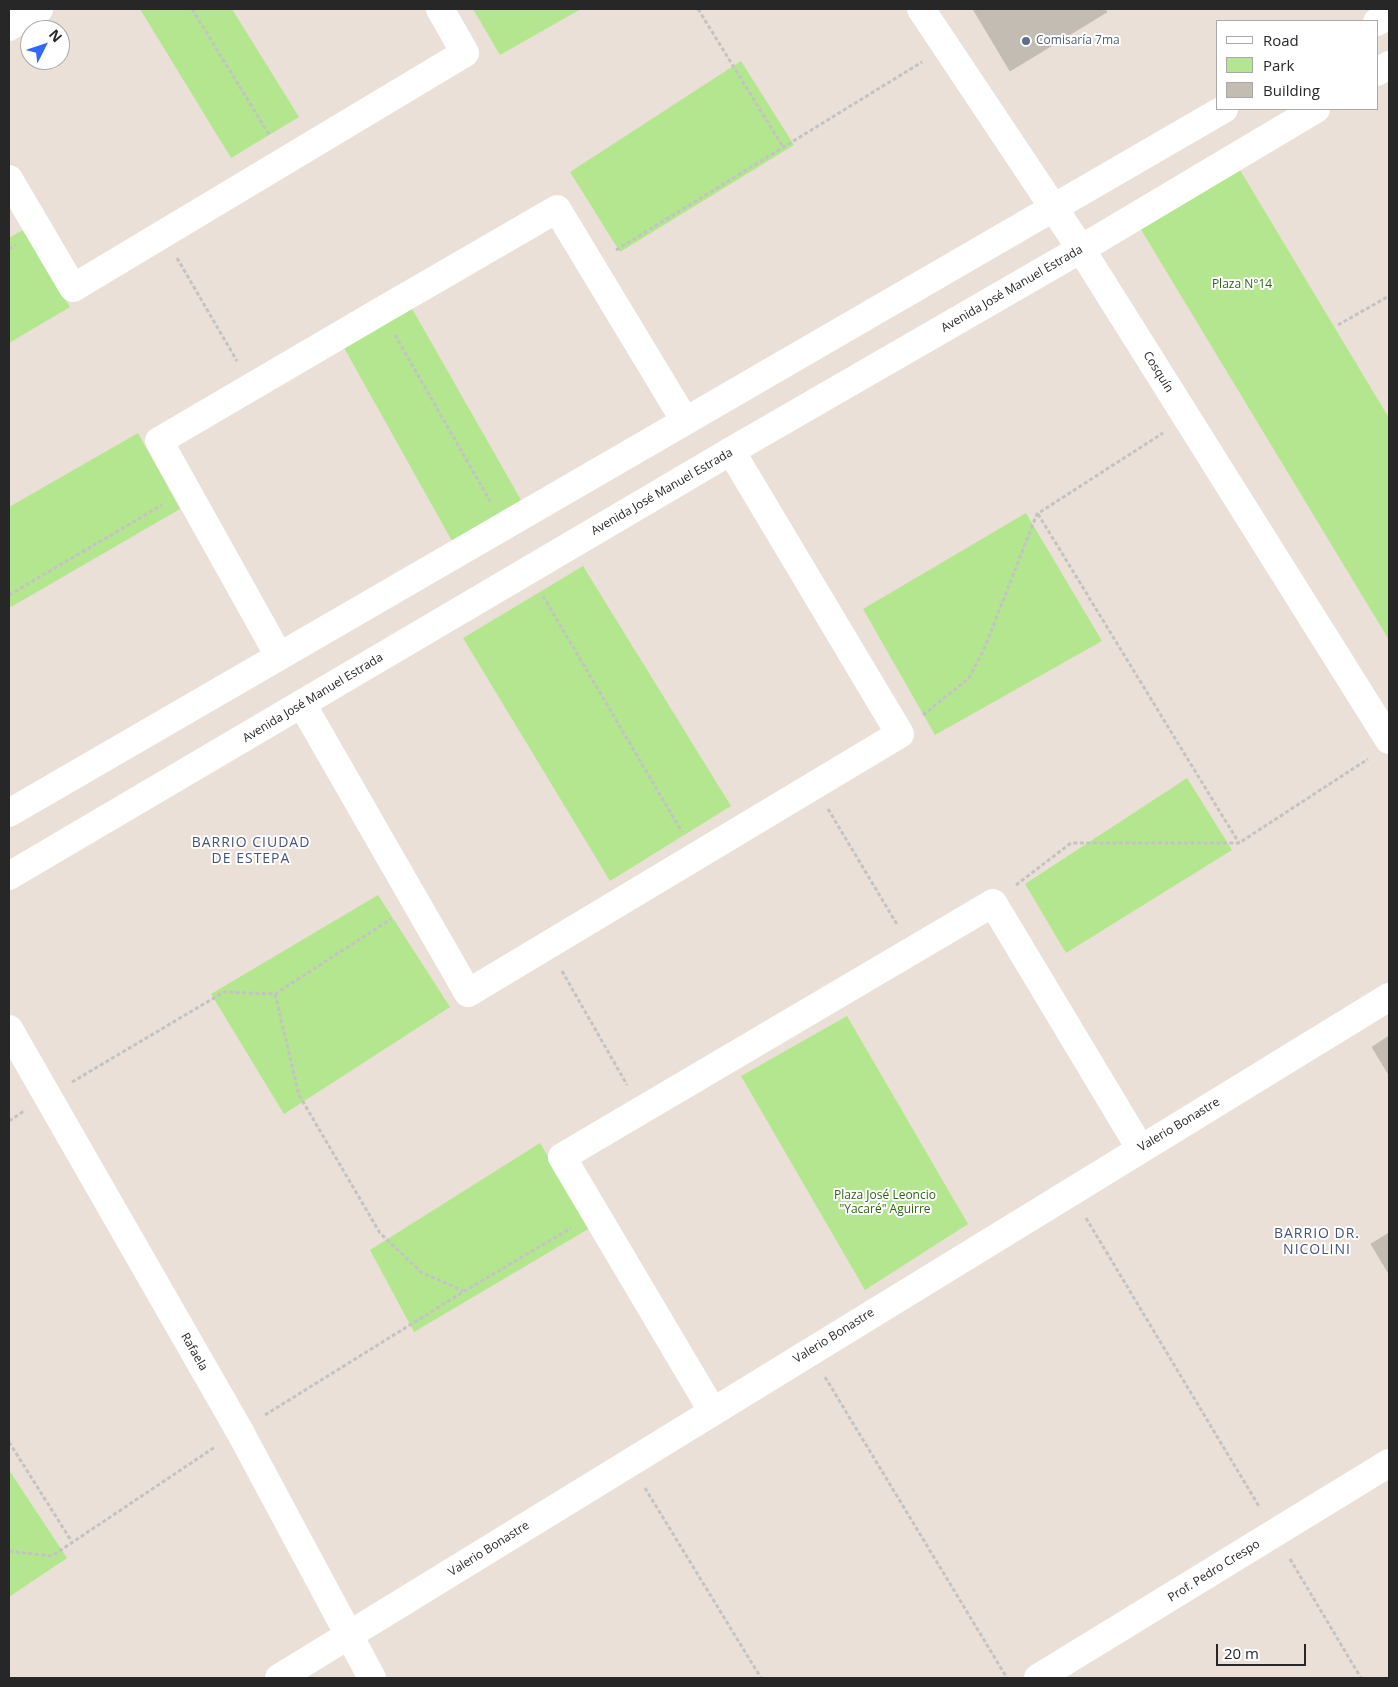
<!DOCTYPE html>
<meta charset="utf-8">
<style>
body{margin:0}
#map{position:relative;width:1398px;height:1687px;overflow:hidden;background:#ebe0d7;font-family:"Open Sans",sans-serif}
canvas{display:block}
.frame{position:absolute;inset:0;border:10px solid #272727;pointer-events:none}
.legend{position:absolute;left:1216px;top:20px;width:162px;height:90px;box-sizing:border-box;background:#fff;border:1px solid #a9a9a9;margin:0;padding:6px 9px;list-style:none;font-size:15px;color:#272727}
.legend li{display:flex;align-items:center;gap:10px;height:25px}
.legend b{width:25px;border:1px solid #a9a9a9}
.north{position:absolute;left:20px;top:20px;width:50px;height:50px;box-sizing:border-box;background:#fff;border:1px solid #a9a9a9;border-radius:50%;rotate:49deg;font-size:14px;font-weight:700;line-height:20px;text-align:center;color:#272727}
.north::after{content:'';display:block;margin:auto;width:18px;height:22px;background:#3068ff;clip-path:polygon(50% 0,100% 100%,50% 72%,0 100%)}
.scale{position:absolute;left:1216px;top:1644px;width:90px;height:22px;box-sizing:border-box;border:2px solid #272727;border-top:0;padding-left:6px;font-size:15px;line-height:18px;white-space:nowrap;color:#272727;-webkit-text-stroke:4px #fff;paint-order:stroke}
</style>
<div id="map">
<canvas width="1398" height="1687"></canvas>
<div class="frame"></div>
<ul class="legend">
<li><b style="height:6px;background:#fff"></b>Road</li>
<li><b style="height:14px;background:#b4e68f"></b>Park</li>
<li><b style="height:14px;background:#c2bcb3"></b>Building</li>
</ul>
<div class="north">N</div>
<div class="scale">20 m</div>
</div>
<script>
const context = document.querySelector('canvas').getContext('2d');
context.lineJoin = 'round';
function fillPath(path, color) { context.fillStyle = color; context.fill(path, 'evenodd'); }
const poly = rows => new Path2D(rows.map(r => 'M' + r).join(''));
function strokePath(path, color, width, dash) { context.strokeStyle = color; context.lineWidth = width; context.lineCap = dash ? 'butt' : 'round'; context.setLineDash(dash || []); context.stroke(path); }
function drawText(font, color, halo, rows, align = 'center') {
  context.font = font + ' "Open Sans",sans-serif'; context.lineWidth = 4; context.setLineDash([]); context.textBaseline = 'middle'; context.strokeStyle = halo; context.fillStyle = color; for (const [text, x, y, turn = 0] of rows) {
    context.save(); context.translate(x, y); context.rotate((+turn || 0) * Math.PI / 180); context.textAlign = isNaN(turn) ? turn : align; if (halo) context.strokeText(text, 0, 0); context.fillText(text, 0, 0); context.restore();
  }
}
fillPath(poly([
 [140,9,232,9,299,117,231,158],
 [473,9,581,9,500,55],
 [741,61,794,145,620,252,570,172],
 [1240,170,1389,418,1389,640,1140,228],
 [23,230,70,307,9,343,9,238],
 [410,305,521,500,452,541,343,346],
 [138,433,180,509,11,607,9,602,9,507],
 [1026,513,1102,641,935,735,863,609],
 [583,566,731,806,610,881,463,638],
 [1187,778,1232,850,1066,953,1025,884],
 [378,895,450,1007,284,1114,211,994],
 [847,1016,968,1224,865,1290,741,1076],
 [540,1143,590,1228,414,1332,370,1250],
 [9,1470,67,1558,9,1597]
]), '#b4e68f');
const building = poly([
 [973,9,1105,9,1107,12,1010,71,973,9],
 [1389,1036,1389,1075,1372,1047,1389,1036],
 [1389,1233,1389,1274,1371,1244,1389,1233]
]);
fillPath(building, '#c2bcb3');
strokePath(building, '#c6bdb1', 1);
strokePath(poly([
 [192,9,270,136],
 [698,9,783,147],
 [9,249,16,245],
 [616,250,922,62],
 [177,258,237,361],
 [1338,325,1389,296],
 [395,335,490,501],
 [1038,514,1239,843],
 [9,595,162,505],
 [543,596,682,832],
 [923,715,969,678,984,649,1037,514,1163,433],
 [828,809,898,926],
 [1016,885,1071,843,1239,843,1368,759],
 [562,971,627,1085],
 [275,994,299,1095,380,1233,421,1272,463,1291],
 [72,1082,224,992,275,994,391,919],
 [9,1121,24,1111],
 [1086,1218,1260,1508],
 [825,1377,1007,1678],
 [265,1415,463,1292,571,1228],
 [9,1442,72,1542],
 [645,1488,761,1678],
 [9,1551,52,1556,215,1447],
 [1290,1559,1361,1678]
]), '#c3c3c3', 3, [4, 2.5]);
strokePath(poly([
 [9,179,73,288,465,53,440,9],
 [279,656,159,441,381,311,557,209,685,421],
 [302,704,468,993,900,734,731,451],
 [713,1412,562,1157,993,903,1140,1148],
 [279,1678,1389,997],
 [1038,1678,1389,1463]
]), '#fff', 28);
strokePath(poly([
 [921,9,1081,249,1389,740],
 [1377,22,1389,15],
 [9,27,39,9],
 [1377,72,1389,65],
 [9,813,1224,109],
 [9,876,731,451,1081,249,1316,109],
 [9,1029,239,1430,372,1678]
]), '#fff', 28);
for (const [x, y, r, color] of [
 [1026,41,5,"#5c6f8a"]
]) { const dot = new Path2D(); dot.arc(x, y, r, 0, 2 * Math.PI); context.fillStyle = color; context.fill(dot); strokePath(dot, '#fff', 2); }
drawText('12px', '#4e5e75', '#fff', [
 ["Comisaría 7ma",1036,41]
], 'left');
drawText('12px', '#2c6614', '#fff', [
 ["Plaza N°14",1242,285],
 ["Plaza José Leoncio",885,1196],
 ["\"Yacaré\" Aguirre",885,1210]
]);
drawText('12px', '#272727', '#fff', [
 ["Avenida José Manuel Estrada",1012,289,-30],
 ["Cosquín",1158,372,58],
 ["Avenida José Manuel Estrada",662,492,-30],
 ["Avenida José Manuel Estrada",313,698,-31],
 ["Valerio Bonastre",1179,1125,-31],
 ["Valerio Bonastre",834,1336,-32],
 ["Rafaela",194,1352,60],
 ["Valerio Bonastre",489,1549,-32],
 ["Prof. Pedro Crespo",1214,1571,-32]
]);
context.letterSpacing = '1px';
drawText('14px', '#455379', '#fff', [
 ["BARRIO CIUDAD",251,843],
 ["DE ESTEPA",251,859],
 ["BARRIO DR.",1317,1234],
 ["NICOLINI",1317,1250]
]);
context.letterSpacing = '0px';
</script>
